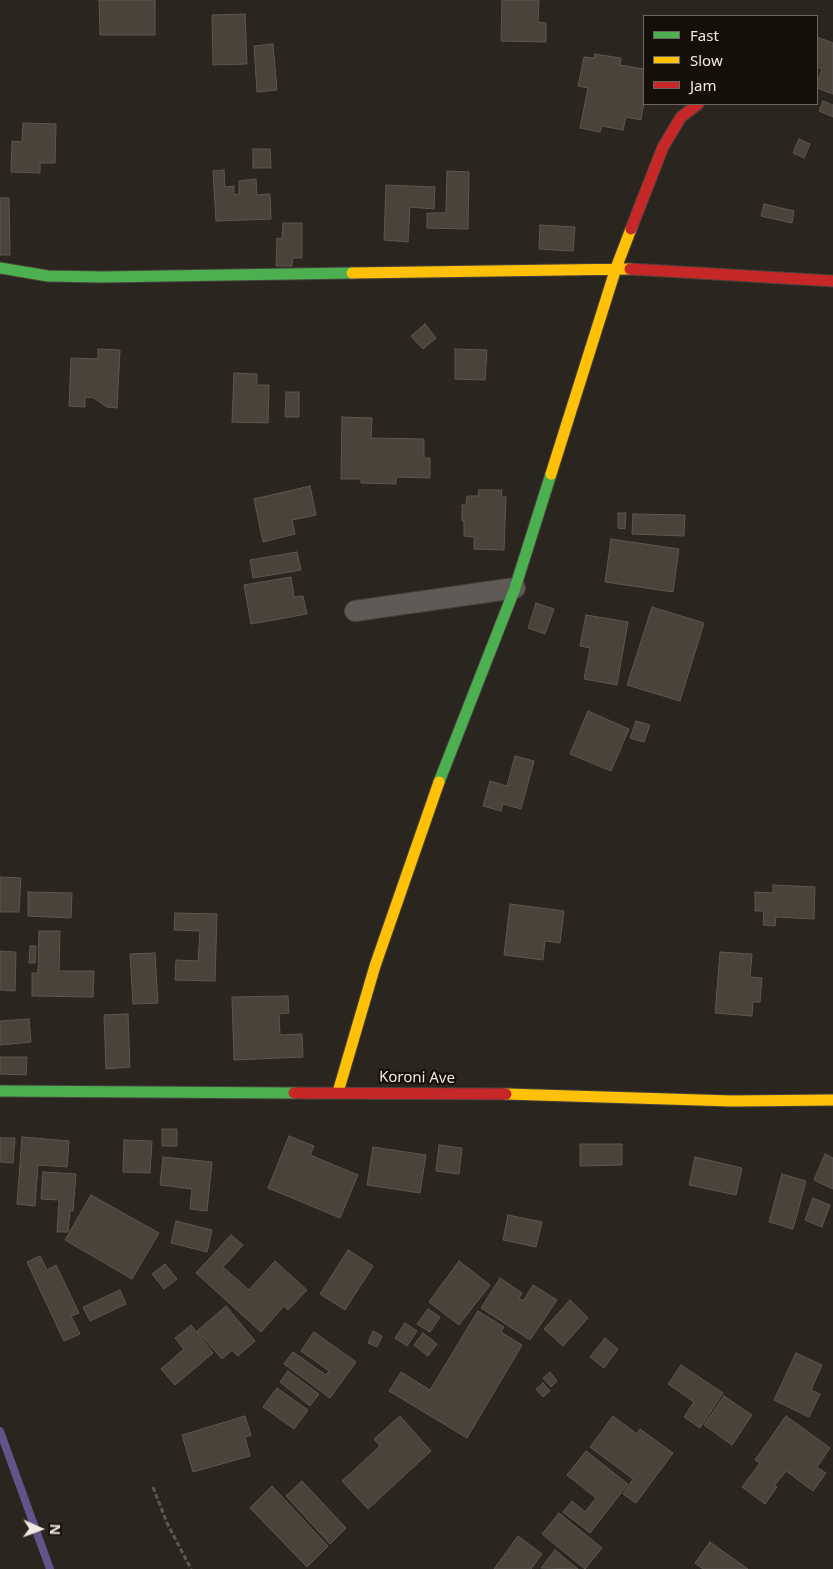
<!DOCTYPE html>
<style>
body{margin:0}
#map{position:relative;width:833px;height:1569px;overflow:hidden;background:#2b251f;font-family:"Noto Sans",sans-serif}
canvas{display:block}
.legend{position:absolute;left:643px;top:15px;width:175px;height:90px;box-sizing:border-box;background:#150f0a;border:1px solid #6d6660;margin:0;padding:6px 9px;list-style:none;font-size:15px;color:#f1e8e0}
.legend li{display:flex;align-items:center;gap:10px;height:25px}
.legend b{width:25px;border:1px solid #6d6660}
.north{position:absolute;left:15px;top:1504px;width:50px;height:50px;-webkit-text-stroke:4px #150f0a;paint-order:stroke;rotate:92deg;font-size:14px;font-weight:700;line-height:20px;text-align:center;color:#f1e8e0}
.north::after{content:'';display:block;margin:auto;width:18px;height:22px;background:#f1e8e0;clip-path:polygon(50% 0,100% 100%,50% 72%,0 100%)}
</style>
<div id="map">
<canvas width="833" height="1569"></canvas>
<ul class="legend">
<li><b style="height:6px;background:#4caf50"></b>Fast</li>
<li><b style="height:6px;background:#ffc107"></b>Slow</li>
<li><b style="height:6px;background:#c62828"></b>Jam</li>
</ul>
<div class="north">N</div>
</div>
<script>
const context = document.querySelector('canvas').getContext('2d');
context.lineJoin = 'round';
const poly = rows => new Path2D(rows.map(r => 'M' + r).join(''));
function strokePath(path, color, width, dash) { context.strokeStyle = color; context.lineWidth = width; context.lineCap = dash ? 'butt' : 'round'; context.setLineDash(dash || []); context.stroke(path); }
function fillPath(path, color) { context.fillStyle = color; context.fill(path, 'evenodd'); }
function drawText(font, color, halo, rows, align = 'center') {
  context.font = font + ' "Noto Sans",sans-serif'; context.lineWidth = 4.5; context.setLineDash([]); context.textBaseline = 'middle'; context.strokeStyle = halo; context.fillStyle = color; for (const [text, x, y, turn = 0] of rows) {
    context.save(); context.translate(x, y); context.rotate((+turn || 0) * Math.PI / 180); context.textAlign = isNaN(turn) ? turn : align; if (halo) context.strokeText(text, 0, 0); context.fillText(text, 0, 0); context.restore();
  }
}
strokePath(poly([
 [0,1431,50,1569]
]), '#5f5589', 8);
const building = poly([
 [99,0,155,0,155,35,100,35,99,0],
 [502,0,539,0,538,22,546,23,546,42,501,41,502,0],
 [245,14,247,64,213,65,212,15,245,14],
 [817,37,833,43,833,94,817,88,817,83,822,69,817,67,817,37],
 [273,44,277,90,257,92,254,46,273,44],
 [595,54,621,58,620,65,644,69,644,102,641,120,626,117,623,130,602,126,600,132,580,128,588,88,578,86,584,57,594,58,595,54],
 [823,101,833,105,833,117,819,111,823,101],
 [23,123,56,124,55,163,40,163,40,173,11,172,12,141,22,142,23,123],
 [799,139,810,144,804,158,793,153,799,139],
 [253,149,270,149,271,168,253,168,253,149],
 [224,170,225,187,234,186,234,195,239,194,239,181,256,179,257,195,270,194,271,219,216,221,213,171,224,170],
 [447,171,469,172,468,229,427,228,427,213,446,213,447,171],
 [386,185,435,187,434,209,410,207,408,242,384,240,386,185],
 [0,198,9,198,10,255,0,255,0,198],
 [764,204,794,211,792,223,761,216,764,204],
 [283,223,302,223,302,258,293,258,292,266,276,266,277,238,282,239,283,223],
 [540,225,575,227,573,251,539,249,540,225],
 [425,324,436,338,423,349,411,336,425,324],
 [98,349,120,350,117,408,107,407,94,398,85,397,85,407,69,406,71,358,98,359,98,349],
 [455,349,487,350,485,380,455,379,455,349],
 [234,373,257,374,257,385,269,385,268,423,232,422,234,373],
 [286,392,299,392,299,417,285,417,286,392],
 [342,417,372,418,371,438,424,439,424,458,430,458,430,478,396,477,396,484,361,483,361,479,341,479,342,417],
 [310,486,316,515,292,520,295,534,263,542,254,499,310,486],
 [479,490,502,490,501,497,506,497,504,550,474,549,474,537,464,536,464,521,462,521,462,505,466,505,467,496,478,496,479,490],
 [618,513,626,513,625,529,618,528,618,513],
 [633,514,685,515,684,536,632,534,633,514],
 [611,539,679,549,673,592,605,582,611,539],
 [297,552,301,570,253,578,250,560,297,552],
 [291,577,294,597,303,596,307,614,251,624,244,585,291,577],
 [536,603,554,609,545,634,528,628,536,603],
 [652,607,704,623,680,701,627,685,652,607],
 [586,615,628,622,617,685,584,679,590,648,580,646,586,615],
 [588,711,629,729,611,771,570,754,588,711],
 [636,721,650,725,644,742,630,738,636,721],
 [515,756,534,761,521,809,503,804,501,811,483,806,490,781,507,786,515,756],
 [0,877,21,878,19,912,0,912,0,877],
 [773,885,815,887,814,919,776,917,775,926,763,925,764,911,755,911,755,892,773,893,773,885],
 [28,892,72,893,71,918,28,916,28,892],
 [510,904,564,911,560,943,545,941,543,960,504,955,510,904],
 [175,913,217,914,215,981,175,980,176,960,198,961,200,931,174,930,175,913],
 [39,931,60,931,59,971,94,971,93,997,32,996,32,973,38,973,39,931],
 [30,946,36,946,35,963,29,963,30,946],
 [0,951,16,952,15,991,0,990,0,951],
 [720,952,752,954,750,977,762,978,760,1002,753,1002,752,1016,715,1013,720,952],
 [155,953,158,1003,133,1004,130,954,155,953],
 [288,996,289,1013,279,1014,280,1035,302,1034,303,1057,234,1060,232,997,288,996],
 [128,1014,130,1067,106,1069,104,1015,128,1014],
 [29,1019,31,1042,0,1045,0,1021,29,1019],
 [0,1057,27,1057,26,1075,0,1074,0,1057],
 [162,1129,177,1129,177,1146,162,1146,162,1129],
 [289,1136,314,1146,310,1155,358,1175,340,1218,268,1188,289,1136],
 [22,1137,69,1141,67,1167,38,1165,35,1206,17,1204,22,1137],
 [0,1138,15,1138,13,1163,0,1162,0,1138],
 [124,1140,152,1141,150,1173,123,1172,124,1140],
 [580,1144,622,1144,622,1165,580,1166,580,1144],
 [439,1145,462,1148,459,1174,436,1171,439,1145],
 [373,1147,426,1155,420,1193,367,1185,373,1147],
 [825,1154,833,1158,833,1189,814,1180,825,1154],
 [163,1157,212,1162,207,1211,190,1209,192,1189,160,1185,163,1157],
 [695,1157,742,1168,736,1195,689,1185,695,1157],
 [43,1172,76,1174,73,1211,70,1211,68,1232,57,1232,59,1200,41,1199,43,1172],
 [782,1174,806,1181,793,1229,769,1222,782,1174],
 [91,1195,159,1233,132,1279,65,1240,91,1195],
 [813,1198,830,1205,822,1227,805,1220,813,1198],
 [508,1215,542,1222,536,1247,503,1240,508,1215],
 [176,1221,212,1230,207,1252,171,1243,176,1221],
 [231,1235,243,1245,223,1267,249,1290,275,1261,307,1290,288,1310,284,1306,261,1332,196,1273,231,1235],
 [348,1250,373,1266,345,1310,320,1294,348,1250],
 [40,1256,47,1270,56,1265,79,1313,71,1316,80,1334,64,1341,27,1262,40,1256],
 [459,1261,490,1285,459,1325,429,1302,459,1261],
 [165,1264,177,1279,164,1289,152,1274,165,1264],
 [500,1278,522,1293,519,1298,523,1301,533,1285,557,1300,530,1340,481,1308,500,1278],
 [120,1290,126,1304,90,1321,83,1307,120,1290],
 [570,1300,588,1318,563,1346,544,1329,570,1300],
 [226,1306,255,1341,238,1356,232,1350,222,1359,197,1331,226,1306],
 [428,1309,440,1317,430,1332,417,1324,428,1309],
 [478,1311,504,1327,501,1332,522,1345,467,1438,389,1391,401,1372,430,1390,478,1311],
 [405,1323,417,1331,407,1346,395,1338,405,1323],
 [191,1325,213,1353,175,1385,161,1369,184,1349,175,1338,191,1325],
 [373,1331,382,1336,377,1347,368,1343,373,1331],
 [314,1332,356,1362,330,1398,284,1364,293,1352,326,1375,329,1371,301,1351,314,1332],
 [423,1333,437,1344,428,1356,414,1345,423,1333],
 [605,1338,618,1349,604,1368,590,1357,605,1338],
 [796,1353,822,1365,811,1390,820,1394,809,1417,774,1400,796,1353],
 [681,1365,723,1393,700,1428,684,1417,694,1402,668,1384,681,1365],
 [288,1371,319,1394,310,1406,280,1382,288,1371],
 [550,1372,557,1381,551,1387,543,1378,550,1372],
 [543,1383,550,1391,543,1397,536,1389,543,1383],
 [277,1388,308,1410,294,1429,263,1407,277,1388],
 [724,1396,752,1415,732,1445,704,1425,724,1396],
 [245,1416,251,1435,245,1437,250,1456,193,1472,182,1435,245,1416],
 [400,1416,431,1451,368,1509,342,1481,380,1446,374,1439,400,1416],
 [613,1416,637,1434,640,1429,673,1453,636,1503,623,1494,633,1479,590,1447,613,1416],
 [786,1416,830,1448,817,1467,826,1473,813,1491,786,1471,775,1485,777,1487,765,1504,742,1487,760,1463,755,1460,786,1416],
 [586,1451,628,1484,590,1533,563,1512,572,1501,585,1512,596,1498,567,1475,586,1451],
 [302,1481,346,1528,330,1544,286,1496,302,1481],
 [272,1486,328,1546,307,1567,250,1508,272,1486],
 [559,1513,602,1548,585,1569,542,1534,559,1513],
 [518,1536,542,1554,531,1569,494,1569,518,1536],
 [710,1542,748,1569,703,1569,695,1563,710,1542],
 [555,1550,578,1569,541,1568,555,1550]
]);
fillPath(building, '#4b4239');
strokePath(building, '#5c5752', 1);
const street = poly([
 [355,611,515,588]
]);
const fast = poly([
 [0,268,48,276,102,277,352,273],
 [439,782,515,588,551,474],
 [0,1091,294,1093]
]);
const slow = poly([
 [352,273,630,269],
 [551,474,616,268,631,229],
 [338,1092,375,966,439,782],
 [506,1094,732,1101,833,1100]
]);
const jam = poly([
 [631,229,663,147,681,117,698,104],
 [630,269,833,281],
 [294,1093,506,1094]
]);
strokePath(street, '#47423d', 22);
strokePath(fast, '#47423d', 13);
strokePath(slow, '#47423d', 13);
strokePath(jam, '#47423d', 13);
strokePath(poly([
 [153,1487,167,1523,191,1569]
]), '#5c5753', 3, [5, 2.5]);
strokePath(street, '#5f5a55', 20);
strokePath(fast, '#4caf50', 11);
strokePath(slow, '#ffc107', 11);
strokePath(jam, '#c62828', 11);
drawText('15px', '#f1e8e0', '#150f0a', [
 ["Koroni Ave",417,1078,1]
]);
</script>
